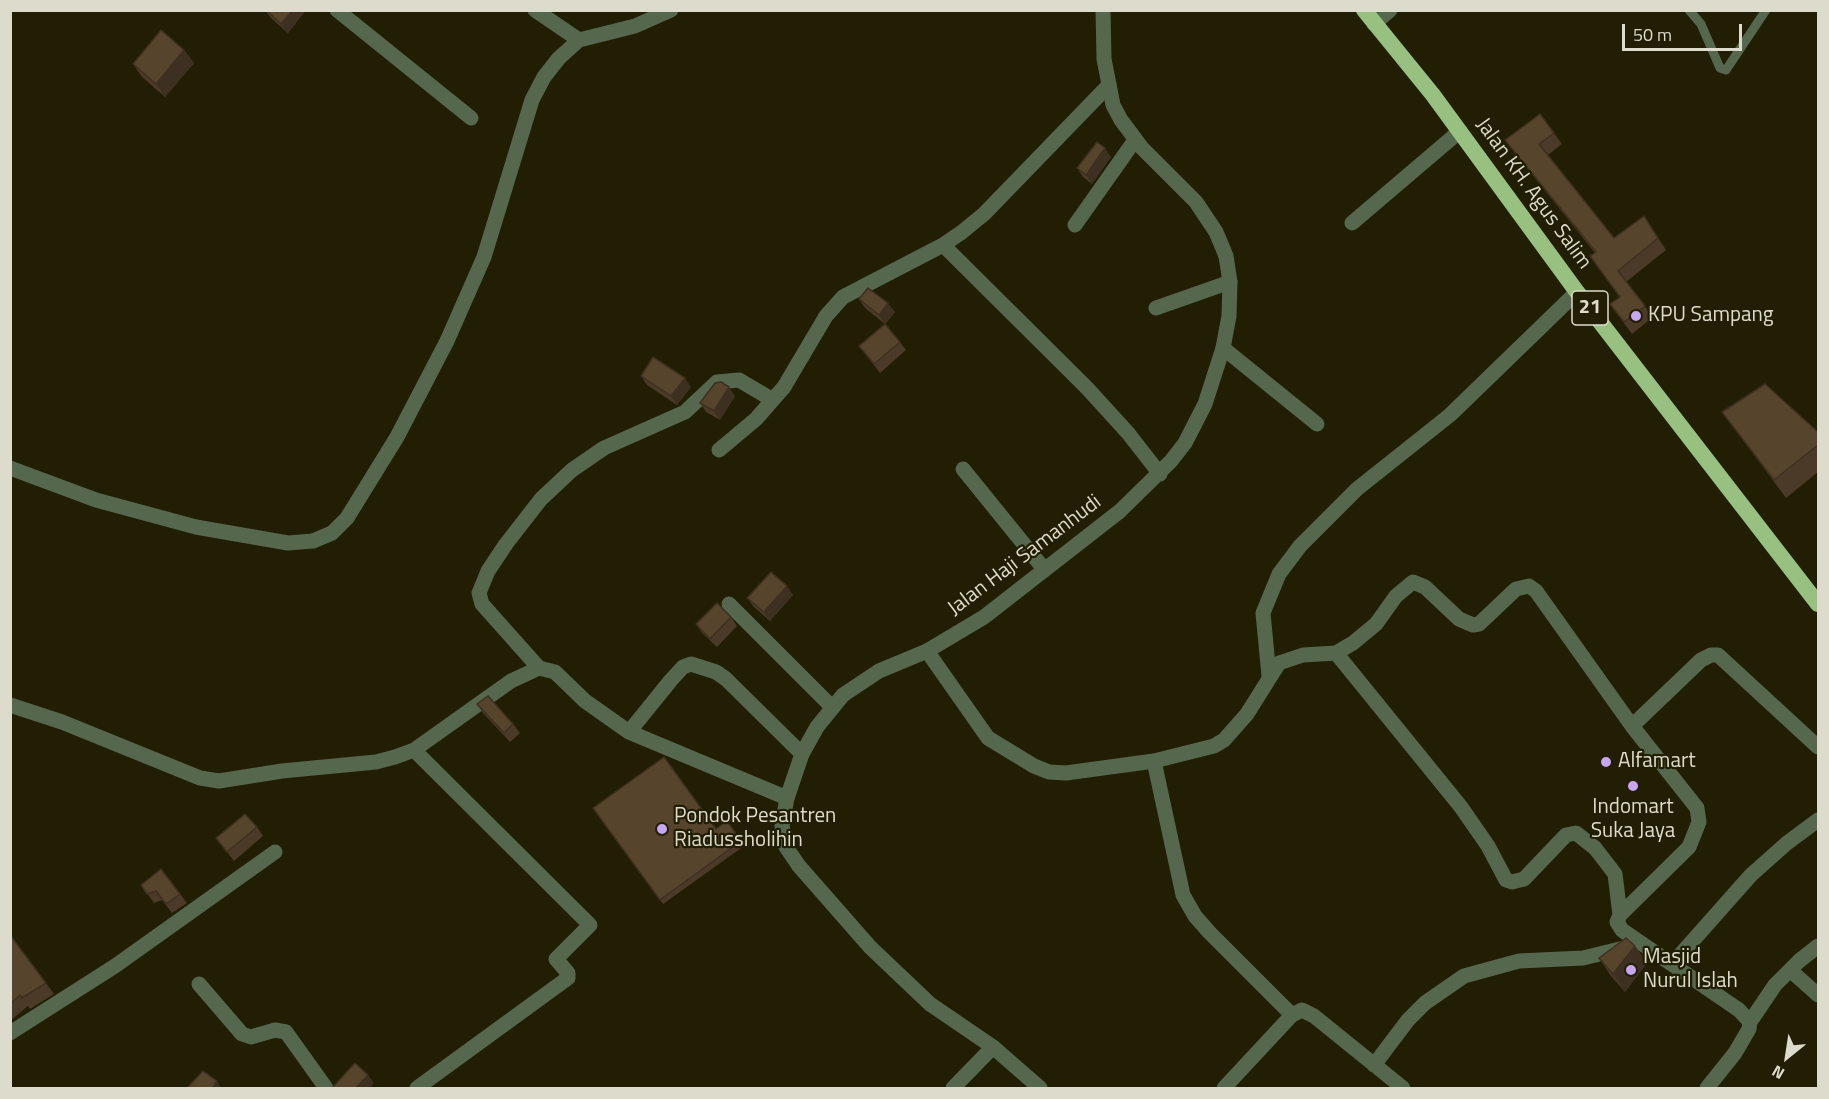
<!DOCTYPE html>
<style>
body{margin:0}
#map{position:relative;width:1829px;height:1099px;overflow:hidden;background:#211e03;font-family:"Titillium Web",sans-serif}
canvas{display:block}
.frame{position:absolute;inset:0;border:12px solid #dddccc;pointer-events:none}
.north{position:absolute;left:1757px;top:1027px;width:60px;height:60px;-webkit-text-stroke:4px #211e03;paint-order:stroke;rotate:210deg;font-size:16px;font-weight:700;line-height:24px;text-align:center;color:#dddccc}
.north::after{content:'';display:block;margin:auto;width:21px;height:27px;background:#dddccc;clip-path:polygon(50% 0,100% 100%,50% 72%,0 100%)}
.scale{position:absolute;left:1622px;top:24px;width:120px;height:27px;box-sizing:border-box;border:3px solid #dddccc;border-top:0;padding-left:8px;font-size:18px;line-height:21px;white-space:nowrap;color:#dddccc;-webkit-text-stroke:4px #211e03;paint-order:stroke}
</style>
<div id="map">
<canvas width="1829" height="1099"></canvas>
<div class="frame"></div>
<div class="north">N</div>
<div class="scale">50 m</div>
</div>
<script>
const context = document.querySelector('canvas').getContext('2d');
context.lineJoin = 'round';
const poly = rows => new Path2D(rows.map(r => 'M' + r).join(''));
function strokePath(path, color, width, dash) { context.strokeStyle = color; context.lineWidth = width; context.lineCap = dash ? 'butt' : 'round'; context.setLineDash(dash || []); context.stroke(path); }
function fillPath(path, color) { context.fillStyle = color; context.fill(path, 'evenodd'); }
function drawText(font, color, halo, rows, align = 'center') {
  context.font = font + ' "Titillium Web",sans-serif'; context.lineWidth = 4.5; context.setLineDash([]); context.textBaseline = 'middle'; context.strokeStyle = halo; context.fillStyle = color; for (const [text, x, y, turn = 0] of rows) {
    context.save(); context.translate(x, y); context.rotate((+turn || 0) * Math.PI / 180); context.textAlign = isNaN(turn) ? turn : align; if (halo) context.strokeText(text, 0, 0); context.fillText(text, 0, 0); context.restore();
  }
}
strokePath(poly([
 [1689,10,1701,24,1720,68,1726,70,1766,10]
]), '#55674c', 9);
strokePath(poly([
 [337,10,471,118],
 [535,10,579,40],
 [1374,24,1390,10],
 [1352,223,1460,131],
 [1075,225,1135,140],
 [943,245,1087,388,1128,433,1160,474],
 [1156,308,1230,282],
 [1223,348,1317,424],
 [719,450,756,419,784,387,826,316,843,297,943,245,962,232,984,214,1109,85],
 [10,468,96,500,196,527,288,543,313,541,332,533,347,518,397,437,447,341,484,257,532,100,544,77,559,58,579,40,635,26,671,10],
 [963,469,1044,569],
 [729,604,832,707],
 [927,651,988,738,1034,766,1049,772,1066,773,1154,761,1214,746,1224,740,1247,714,1279,663,1303,655,1336,653,1353,643,1376,624,1396,596,1413,582,1425,587,1459,619,1473,625,1479,624,1516,589,1529,586,1536,591,1632,726,1697,808,1699,822,1689,847,1620,915,1617,922,1622,930,1638,941,1739,1010,1750,1022,1749,1029,1735,1053,1707,1088],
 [1336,653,1461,807,1488,846,1506,880,1512,882,1524,879,1566,835,1576,833,1595,848,1615,874,1620,915],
 [539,668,482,604,479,593,488,571,506,544,541,499,572,470,604,448,685,412,717,382,739,380,773,400],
 [1269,676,1263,613,1279,574,1300,546,1357,489,1450,415,1577,292],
 [10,705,62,722,200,778,219,781,282,771,376,762,395,757,414,750,511,681,539,668,555,672,585,701,629,732,787,798],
 [1632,726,1701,660,1711,655,1718,655,1818,747],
 [629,732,671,680,683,667,691,664,716,672,726,679,802,754],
 [414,750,590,925,556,959,568,973,568,978,417,1088],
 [1154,761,1183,895,1195,916,1209,932,1292,1015],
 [1673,963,1751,875,1787,843,1818,820],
 [1790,970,1818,995],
 [199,984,242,1034,251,1037,275,1030,286,1032,326,1088],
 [1750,1022,1775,985,1799,961,1818,946],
 [10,1033,115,966,275,852],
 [1374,1065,1408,1020,1425,1003,1464,976,1519,961,1583,958,1624,948],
 [953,1088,993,1047],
 [1224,1088,1292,1015,1302,1010,1314,1016,1403,1088]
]), '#55674c', 15);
strokePath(poly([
 [1040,1088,993,1047,930,1004,870,947,799,866,786,847,782,826,787,798,802,754,817,727,843,695,879,671,927,651,984,617,1120,511,1171,461,1185,443,1205,404,1223,348,1229,316,1230,282,1226,256,1216,232,1196,202,1142,148,1121,120,1113,105,1104,59,1103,10]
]), '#55674c', 15);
strokePath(poly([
 [1364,10,1433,95,1577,292,1818,604]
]), '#98c181', 16);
fillPath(poly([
 [265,10,306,10,288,33,271,18],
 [184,50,194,63,165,97,142,77,133,64],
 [1540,114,1562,144,1548,155,1614,238,1644,216,1666,250,1626,282,1653,317,1632,334,1610,304,1619,297,1595,253,1513,151,1505,140],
 [1111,157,1092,184,1083,177,1077,168],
 [859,299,895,312,885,324,865,308],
 [900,342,906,350,880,373,859,346],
 [641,376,691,387,677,405,647,385],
 [735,396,720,420,706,412,700,403],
 [1722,412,1818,432,1818,472,1786,498],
 [793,595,770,621,754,607,747,598],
 [731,617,737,626,717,647,702,633,696,624],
 [477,704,513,724,520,733,510,742,483,713],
 [593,808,716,829,727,821,744,846,663,904],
 [257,827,263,836,234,861,216,838],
 [141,885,180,894,187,903,172,913,162,900,154,903],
 [10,935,54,994,30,1009,28,1006,10,1021],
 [1635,946,1647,963,1625,992,1611,976,1599,958]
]), '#4b3a27');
fillPath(poly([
 [293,10,306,10,288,33,281,24],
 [184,50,194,63,165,97,156,84],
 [1105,148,1111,157,1092,184,1086,175],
 [888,303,895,312,885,324,879,315],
 [685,378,691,387,677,405,671,396],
 [729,387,735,396,720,420,714,411],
 [787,586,793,595,770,621,764,612],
 [1635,946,1647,963,1625,992,1613,974],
 [368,1075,374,1083,369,1089,355,1089],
 [217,1081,222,1089,212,1089]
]), '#3d3020');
const building = poly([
 [266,10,293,10,281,24,266,10],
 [161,30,184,50,156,84,133,64,161,30],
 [1540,114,1554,133,1539,144,1614,238,1644,216,1658,238,1618,271,1645,306,1624,322,1610,304,1620,297,1590,256,1596,252,1505,140,1540,114],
 [1097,142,1105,148,1086,175,1077,168,1097,142],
 [868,288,888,303,879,315,859,299,868,288],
 [885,324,900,342,874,364,859,346,885,324],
 [653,357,685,378,671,396,641,376,653,357],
 [721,382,729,387,714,411,700,403,715,383,721,382],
 [1765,384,1818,432,1818,445,1774,480,1722,412,1765,384],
 [771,572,787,586,764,612,747,598,771,572],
 [717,603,731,617,710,639,696,624,717,603],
 [488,696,513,724,504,733,477,704,488,696],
 [664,757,716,829,727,821,741,841,660,900,593,808,664,757],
 [245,814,257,827,227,852,216,838,245,814],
 [161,869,180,894,166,904,156,891,147,894,141,885,161,869],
 [10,935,46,983,22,998,20,995,10,1004,10,935],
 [1626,938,1635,946,1613,974,1599,958,1626,938],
 [355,1063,368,1075,355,1089,331,1089,355,1063],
 [203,1071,217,1081,212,1089,186,1089,203,1071]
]);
fillPath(building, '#57442d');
strokePath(building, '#3d3020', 1.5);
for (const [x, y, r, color] of [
 [1636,316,6,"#c6a6f0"],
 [1606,762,6,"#c6a6f0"],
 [1633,786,6,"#c6a6f0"],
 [662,829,6,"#c6a6f0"],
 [1631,970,6,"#c6a6f0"]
]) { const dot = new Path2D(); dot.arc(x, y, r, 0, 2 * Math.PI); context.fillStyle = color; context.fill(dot); strokePath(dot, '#211e03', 2); }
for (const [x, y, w] of [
 [1590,308,36]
]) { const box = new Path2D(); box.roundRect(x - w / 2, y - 17, w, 34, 4.5); context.fillStyle = '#211e03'; context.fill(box); strokePath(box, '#dddccc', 1.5); }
drawText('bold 20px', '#dddccc', null, [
 ["21",1590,308]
]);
drawText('21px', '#dddccc', '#211e03', [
 ["Jalan KH. Agus Salim",1533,194,54],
 ["Jalan Haji Samanhudi",1025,556,-37]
]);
drawText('21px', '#dddccc', '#211e03', [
 ["KPU Sampang",1648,316],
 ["Alfamart",1618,762],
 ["Indomart",1633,808,"center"],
 ["Suka Jaya",1633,832,"center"],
 ["Pondok Pesantren",674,817],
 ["Riadussholihin",674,841],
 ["Masjid",1643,958],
 ["Nurul Islah",1643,982]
], 'left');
</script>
